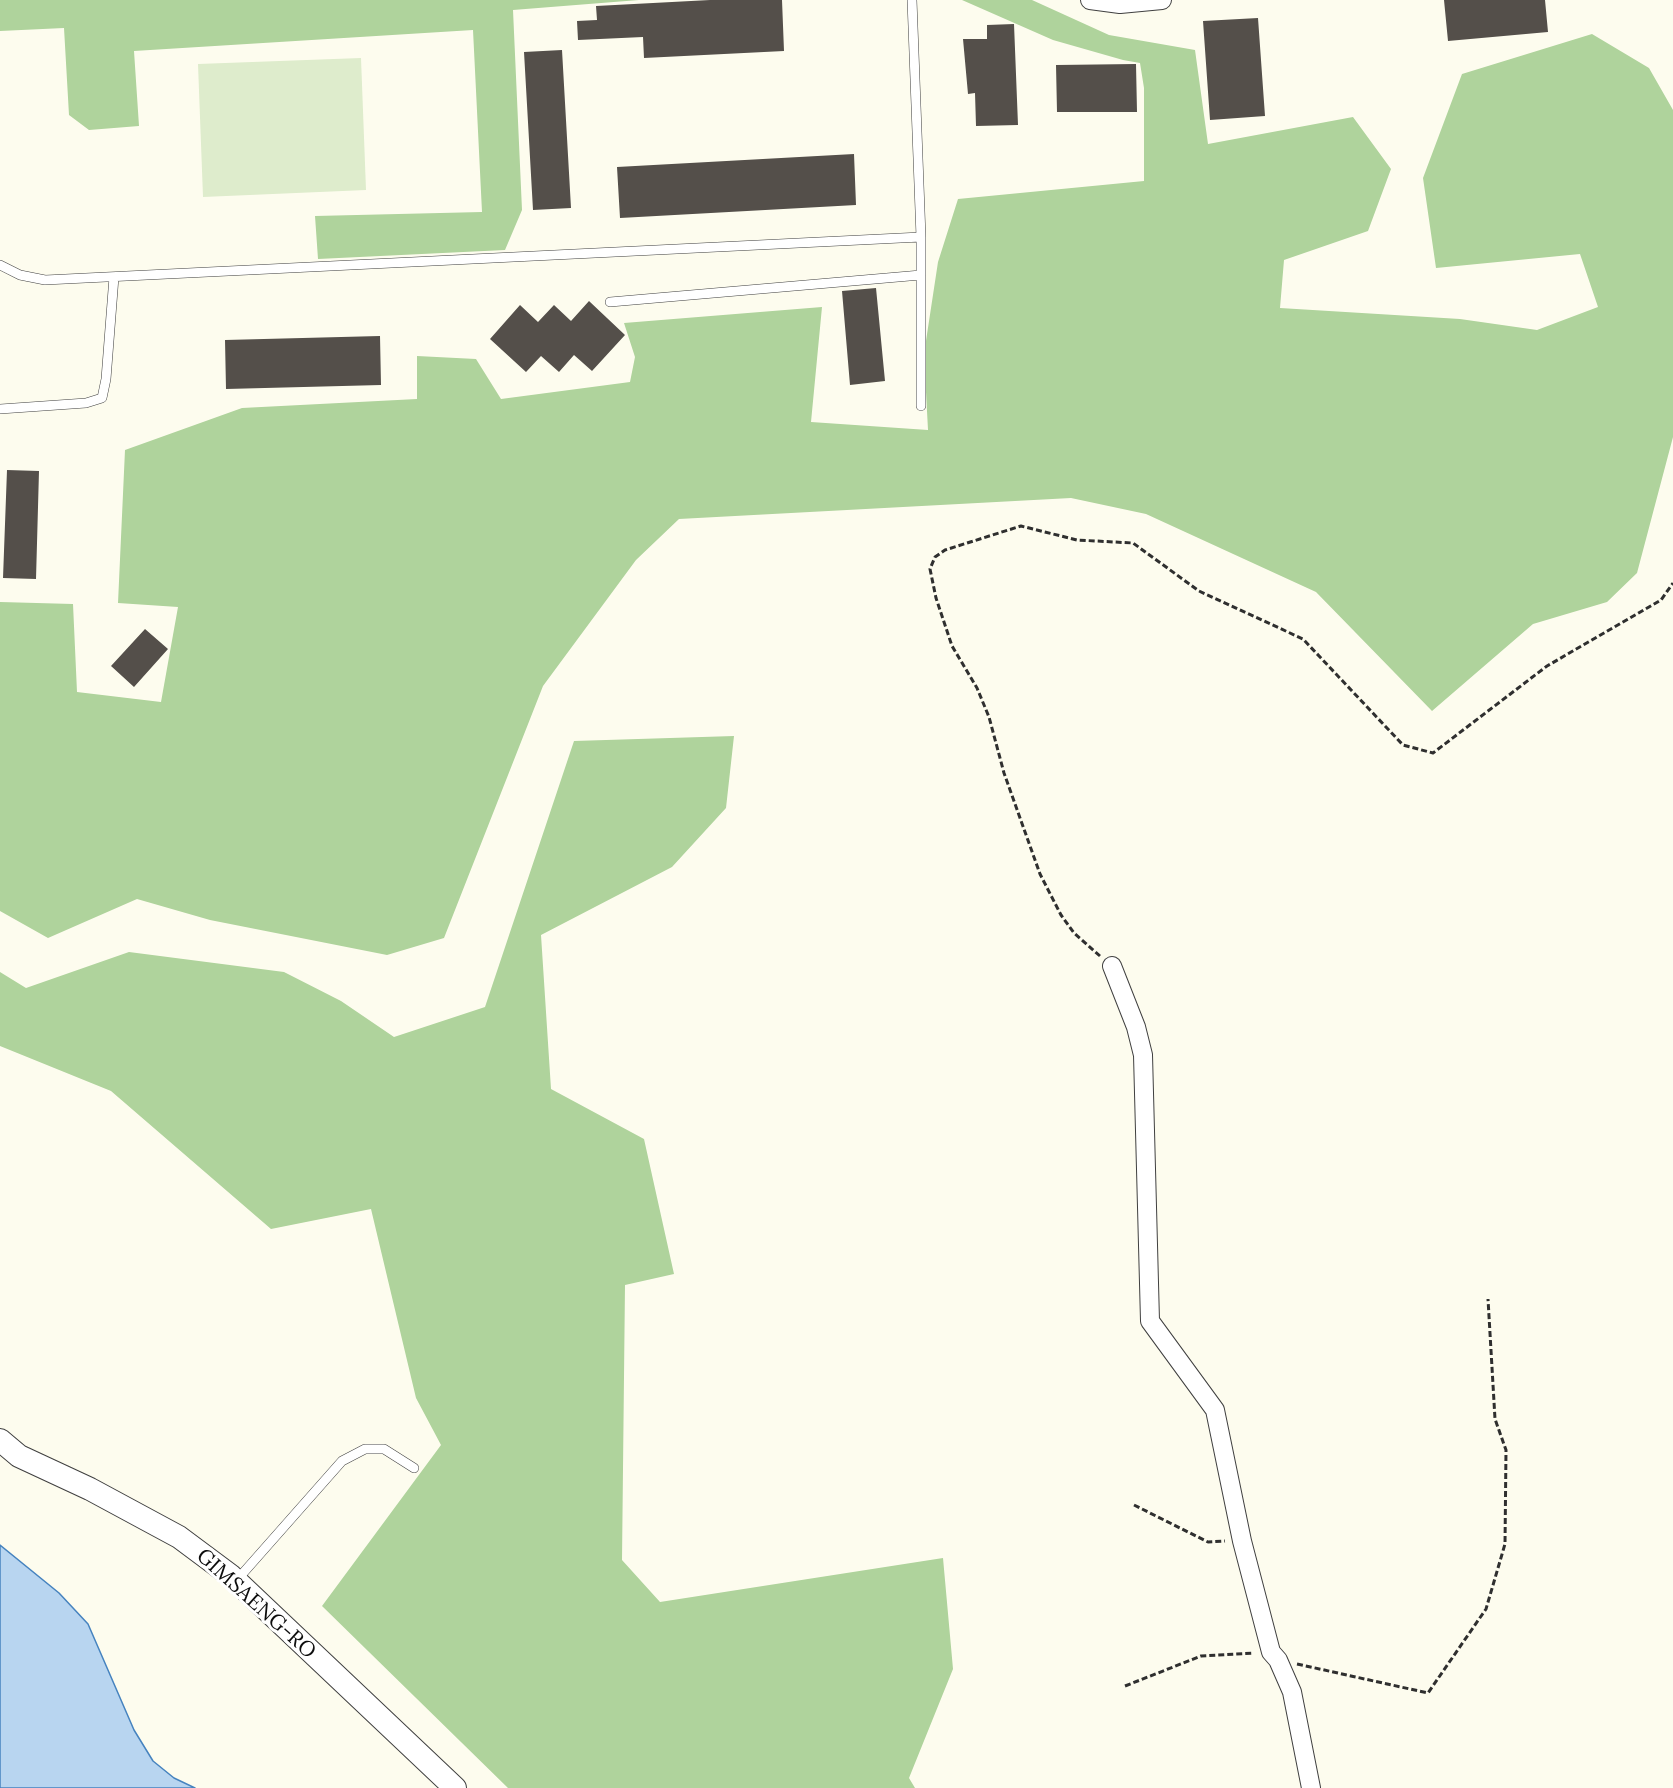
<!DOCTYPE html>
<style>
body{margin:0}
canvas{display:block;background:#fdfcee}
</style>
<canvas width="1673" height="1788"></canvas>
<script>
const context = document.querySelector('canvas').getContext('2d');
context.lineJoin = 'round';
function fillPath(path, color) { context.fillStyle = color; context.fill(path, 'evenodd'); }
const poly = rows => new Path2D(rows.map(r => 'M' + r).join(''));
function strokePath(path, color, width, dash) { context.strokeStyle = color; context.lineWidth = width; context.lineCap = dash ? 'butt' : 'round'; context.setLineDash(dash || []); context.stroke(path); }
function drawText(font, color, halo, rows, align = 'center') {
  context.font = font + ' Lora,serif'; context.lineWidth = 6; context.setLineDash([]); context.textBaseline = 'middle'; context.strokeStyle = halo; context.fillStyle = color; for (const [text, x, y, turn = 0] of rows) {
    context.save(); context.translate(x, y); context.rotate((+turn || 0) * Math.PI / 180); context.textAlign = isNaN(turn) ? turn : align; if (halo) context.strokeText(text, 0, 0); context.fillText(text, 0, 0); context.restore();
  }
}
fillPath(poly([
 [0,0,639,0,513,10,522,210,505,250,318,259,315,216,482,212,473,30,134,51,139,126,89,130,69,115,64,28,0,31],
 [962,0,1032,0,1109,35,1195,50,1208,144,1353,117,1391,169,1368,231,1284,260,1280,308,1460,319,1537,330,1598,307,1580,254,1436,268,1423,178,1462,74,1592,34,1649,68,1673,110,1673,437,1637,573,1607,602,1533,624,1432,711,1316,592,1146,514,1071,498,679,519,636,560,543,686,444,938,387,955,210,920,137,899,48,938,0,911,0,602,73,604,77,692,161,702,178,607,118,603,125,450,242,408,417,399,417,356,476,359,501,399,630,382,635,357,624,323,822,307,811,422,928,430,924,354,938,262,958,199,1144,181,1144,88,1140,63,1123,60,1053,40],
 [734,736,726,808,672,867,541,935,551,1089,644,1139,674,1274,625,1285,622,1560,660,1602,943,1558,953,1669,909,1778,915,1788,508,1788,322,1606,441,1445,416,1398,371,1209,271,1229,111,1091,0,1046,0,972,26,988,129,952,284,972,341,1001,394,1037,485,1007,574,741]
]), '#afd39c');
fillPath(poly([
 [361,58,366,190,203,197,198,64]
]), '#deeccc');
const water = poly([
 [0,1545,59,1593,88,1624,134,1730,153,1761,174,1778,195,1788,0,1788,0,1545]
]);
fillPath(water, '#b8d5f0');
strokePath(water, '#4683bf', 1.5);
fillPath(poly([
 [710,0,782,0,784,51,644,58,643,37,578,40,577,21,597,20,596,6],
 [1444,0,1545,0,1548,32,1448,41],
 [1258,18,1265,116,1210,120,1203,21],
 [1014,24,1018,125,976,126,975,93,968,94,963,39,987,39,987,25],
 [562,50,571,208,533,210,524,52],
 [1136,64,1137,112,1057,112,1056,65],
 [854,154,856,205,620,218,617,167],
 [876,288,885,381,850,385,842,291],
 [589,301,625,335,592,371,574,355,559,372,541,356,526,372,490,339,520,305,538,322,554,305,571,321],
 [380,336,381,385,226,389,225,340],
 [7,470,39,471,36,579,3,578],
 [145,629,168,649,134,687,111,666]
]), '#544f4a');
const service = poly([
 [921,237,921,406],
 [0,265,20,275,45,280,921,237,912,0],
 [610,302,921,275],
 [0,409,86,403,102,398,106,379,114,277],
 [236,1581,342,1461,365,1449,384,1449,414,1468]
]);
const minor = poly([
 [1090,0,1120,4,1162,0],
 [1112,966,1136,1027,1143,1055,1150,1321,1215,1410,1242,1541,1271,1652,1278,1660,1292,1692,1311,1788]
]);
const tertiary = poly([
 [0,1440,19,1456,90,1489,179,1537,230,1575,455,1788]
]);
strokePath(service, '#404040', 10);
strokePath(minor, '#404040', 20);
strokePath(tertiary, '#404040', 24);
strokePath(poly([
 [1100,956,1074,933,1061,915,1040,874,1004,773,989,717,977,688,952,646,936,598,930,569,935,557,945,550,1021,526,1077,540,1133,543,1199,591,1303,639,1403,745,1433,753,1547,666,1661,600,1673,583],
 [1134,1505,1208,1542,1225,1541],
 [1297,1664,1428,1693,1486,1609,1505,1544,1506,1450,1495,1419,1488,1299],
 [1125,1686,1201,1656,1254,1653]
]), '#2f2f2f', 3, [6, 3]);
strokePath(service, '#fff', 9);
strokePath(minor, '#fff', 18);
strokePath(tertiary, '#fff', 22);
drawText('21px', '#0d0d0d', '#fff', [
 ["GIMSAENG-RO",256,1604,42]
]);
</script>
